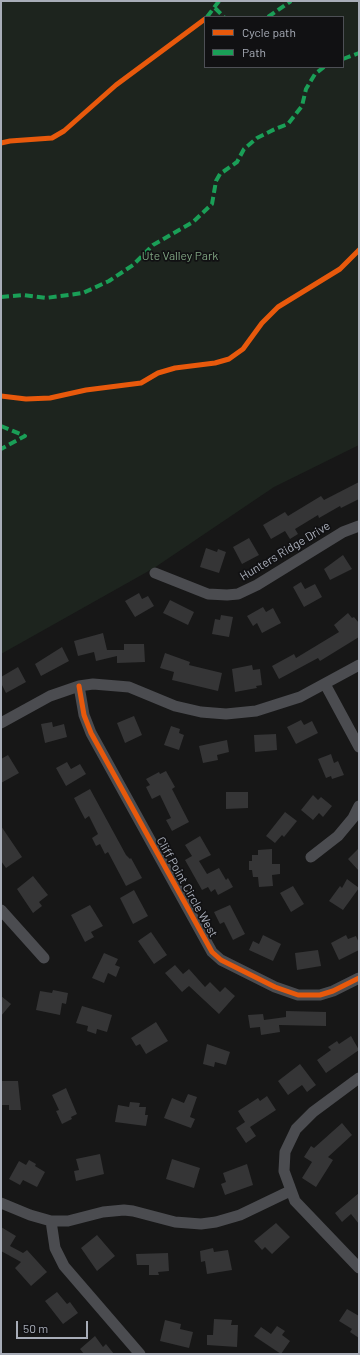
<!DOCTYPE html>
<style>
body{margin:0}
#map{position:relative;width:360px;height:1355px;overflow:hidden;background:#171717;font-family:Barlow,sans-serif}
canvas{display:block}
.frame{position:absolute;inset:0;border:2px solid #a8adb8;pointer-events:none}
.legend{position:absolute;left:204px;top:16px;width:140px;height:52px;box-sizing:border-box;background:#111113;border:1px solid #4d4f55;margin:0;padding:5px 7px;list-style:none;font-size:12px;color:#a8adb8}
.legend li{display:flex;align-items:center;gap:8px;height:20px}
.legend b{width:20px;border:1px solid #4d4f55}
.scale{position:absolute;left:16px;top:1321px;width:72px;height:18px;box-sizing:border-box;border:2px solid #a8adb8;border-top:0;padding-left:5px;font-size:12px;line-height:14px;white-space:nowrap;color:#a8adb8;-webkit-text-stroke:3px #111113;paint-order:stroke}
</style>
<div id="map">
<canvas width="360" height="1355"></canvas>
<div class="frame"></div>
<ul class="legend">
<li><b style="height:5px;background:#e8590c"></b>Cycle path</li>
<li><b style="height:5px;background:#1a9f57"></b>Path</li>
</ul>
<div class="scale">50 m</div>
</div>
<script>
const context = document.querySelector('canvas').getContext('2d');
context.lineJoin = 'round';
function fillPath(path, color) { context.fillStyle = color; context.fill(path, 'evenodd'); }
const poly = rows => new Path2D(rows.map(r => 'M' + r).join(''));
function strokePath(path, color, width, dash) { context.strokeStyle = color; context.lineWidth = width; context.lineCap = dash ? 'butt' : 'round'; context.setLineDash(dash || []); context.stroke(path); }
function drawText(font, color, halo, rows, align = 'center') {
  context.font = font + ' Barlow,sans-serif'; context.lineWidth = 3.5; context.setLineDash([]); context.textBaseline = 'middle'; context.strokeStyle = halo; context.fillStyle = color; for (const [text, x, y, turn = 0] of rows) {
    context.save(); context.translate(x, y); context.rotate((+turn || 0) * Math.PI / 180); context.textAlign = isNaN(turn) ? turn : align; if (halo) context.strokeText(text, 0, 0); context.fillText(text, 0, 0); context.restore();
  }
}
fillPath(poly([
 [1,1,359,1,359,445,274,487,154,568,1,654],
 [205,17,343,17,343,67,205,67]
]), '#1d241e');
fillPath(poly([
 [359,482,359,499,341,508,340,506,319,518,318,515,295,529,298,534,290,539,285,531,271,539,263,525,285,512,288,516,321,496,324,500],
 [249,538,259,555,242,564,233,547],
 [206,548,217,552,218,549,226,552,219,573,200,567],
 [343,555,352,569,330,580,324,569],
 [301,582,305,589,315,584,322,597,304,607,293,587],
 [139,593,142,599,148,596,154,606,135,617,125,601],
 [170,600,194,612,188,625,163,613],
 [263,607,266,612,273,608,281,623,262,633,257,623,253,626,247,616],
 [348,613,352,618,354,617,359,623,359,637,320,661,318,658,279,679,272,666,294,654,296,658,339,632,334,625],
 [221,615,233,617,229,637,212,634,215,619,220,620],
 [103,633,107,650,124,650,124,644,144,644,145,662,117,663,117,656,96,661,94,652,78,656,74,641],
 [62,647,69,661,41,676,35,664],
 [165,653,190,662,189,665,222,673,218,691,172,680,174,672,160,668],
 [252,665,253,670,260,669,262,685,256,686,257,688,235,692,232,669],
 [18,667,26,682,6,693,1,683,1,677],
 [134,716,142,735,125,743,117,723],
 [301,720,304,725,312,721,318,733,296,744,287,727],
 [52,722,53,727,64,724,67,737,45,743,41,724],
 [171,726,180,729,179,733,184,735,179,750,164,745],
 [276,734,277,750,255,752,254,735],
 [227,740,229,752,217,755,218,760,203,763,199,746],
 [331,754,334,763,338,761,344,775,332,779,331,776,326,778,318,759],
 [8,755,19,773,1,783,1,759],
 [67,762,71,769,80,764,86,774,66,786,56,768],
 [166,771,175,787,172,789,189,822,172,831,166,820,171,818,160,795,152,799,146,787,150,785,146,779,159,772,160,774],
 [90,789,126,855,130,859,131,858,142,878,126,886,108,852,105,854,100,844,96,846,92,838,98,834,89,816,85,819,74,798],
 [226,792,248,792,248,808,226,809],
 [313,795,318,800,321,797,332,806,323,817,319,813,313,820,301,810],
 [285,812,297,821,284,837,282,835,275,843,266,836],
 [1,826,22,857,6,868,1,861],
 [200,836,211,855,199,861,207,874,219,868,226,880,228,878,233,887,218,895,215,889,211,892,208,887,202,890,185,860,192,856,185,845],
 [359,848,359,871,348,859],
 [272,849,272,864,280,864,280,874,272,875,273,886,259,887,258,877,253,877,252,870,249,870,249,861,252,861,252,855,258,855,258,850],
 [33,876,48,895,39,902,42,906,33,913,17,889],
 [347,879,359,888,343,910,329,901,340,886,342,888],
 [293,886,304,904,291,912,280,893],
 [134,890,148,916,133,924,120,898],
 [90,905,103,926,91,932,94,937,85,942,71,915],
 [230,905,245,934,233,940,224,922,220,924,214,912],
 [151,932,167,955,154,964,138,941],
 [263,935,281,944,273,961,249,950,253,941,259,944],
 [346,935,348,939,356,936,359,943,359,950,339,960,331,943],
 [318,950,321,966,297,970,295,953],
 [104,953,118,959,115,965,120,967,116,977,108,973,104,983,92,978],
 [175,965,183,974,189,969,205,987,210,982,220,992,225,987,235,996,219,1014,189,986,182,992,165,973],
 [53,990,68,993,66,1004,62,1003,60,1015,36,1010,40,991,52,993],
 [1,996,11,1004,1,1016],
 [82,1006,112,1015,107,1032,97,1029,96,1034,87,1031,88,1026,76,1023],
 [286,1011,326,1012,326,1026,279,1025,280,1032,261,1035,260,1027,250,1028,248,1015,263,1014,264,1020,286,1017],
 [156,1022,168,1041,146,1054,140,1044,136,1046,131,1038],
 [351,1036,359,1050,326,1073,317,1060,331,1050,328,1047,337,1041,339,1044],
 [207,1044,230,1052,226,1065,215,1062,214,1067,203,1064],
 [300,1064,316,1085,307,1092,302,1085,288,1095,278,1081],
 [1,1081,18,1081,21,1110,9,1110,9,1105,1,1105],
 [66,1088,77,1114,71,1117,72,1119,62,1124,56,1111,59,1110,52,1095],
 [188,1094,197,1097,190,1117,195,1119,191,1128,164,1118,172,1098,184,1103],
 [267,1096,276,1110,250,1127,256,1136,246,1143,236,1128,245,1122,238,1111,258,1098,260,1101],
 [130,1102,140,1103,139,1107,146,1107,145,1115,148,1115,146,1126,115,1122,118,1105,129,1107],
 [342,1123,352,1135,328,1157,333,1160,316,1187,302,1178,312,1162,304,1157,311,1146,314,1148],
 [100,1154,104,1174,76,1181,74,1171,79,1170,76,1159],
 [172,1159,200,1168,194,1188,166,1179],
 [29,1160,36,1164,35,1166,45,1172,37,1187,23,1180,20,1185,9,1179,19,1161,26,1165],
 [247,1164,253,1185,225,1195,221,1184,226,1182,223,1173],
 [359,1193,359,1224,351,1214,342,1222,335,1213],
 [276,1223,290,1237,272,1254,265,1247,262,1250,254,1241],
 [1,1227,16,1236,10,1246,23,1253,27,1250,47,1272,31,1286,15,1268,21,1262,1,1251],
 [97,1235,115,1256,97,1271,81,1248],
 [213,1248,214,1252,228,1250,232,1270,207,1274,205,1261,201,1262,200,1251],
 [168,1253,169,1271,158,1272,159,1275,149,1275,149,1265,137,1265,136,1254],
 [57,1292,67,1304,70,1302,78,1313,63,1324,45,1301],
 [347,1309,359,1316,359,1338,350,1332,352,1329,339,1321],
 [214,1319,232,1320,231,1325,238,1325,237,1347,207,1345,207,1335,213,1335],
 [165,1320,181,1324,180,1329,193,1332,189,1348,160,1341],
 [277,1326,285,1331,282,1335,290,1341,281,1354,254,1336,261,1327,271,1334],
 [95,1336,103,1347,106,1344,114,1354,84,1354,80,1349]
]), '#353536');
strokePath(poly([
 [155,573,208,594,227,595,238,594,257,585,343,532,359,526],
 [325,684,359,747],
 [79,686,84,715,91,733,212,952,221,960,275,987,298,995,320,995,333,991,359,978],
 [1,723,50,696,79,686,93,684,129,687,175,706,201,712,226,714,256,711,300,697,359,665],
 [311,857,338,836,353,818,359,806],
 [1,910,44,958],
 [359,1078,313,1112,296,1129,285,1152,284,1171,295,1201,359,1268],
 [1,1203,30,1215,51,1221,68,1221,103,1212,124,1210,133,1211,175,1222,201,1224,216,1222,240,1215,290,1191],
 [51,1221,55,1248,64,1266,140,1354]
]), '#4b4c50', 11);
strokePath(poly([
 [215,8,224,17],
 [207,17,219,1],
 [268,17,291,1],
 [343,59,359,53],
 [1,297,23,295,46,298,83,293,109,281,133,265,153,245,193,222,212,204,216,181,220,174,237,162,244,149,257,138,275,129,288,124,302,106,306,89,315,74,324,67],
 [1,426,25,436,1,449]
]), '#1a9f57', 4, [8, 4]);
strokePath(poly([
 [1,143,10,141,52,138,64,131,116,85,205,19],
 [1,396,26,399,50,398,86,390,141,383,158,373,175,368,215,363,229,359,243,349,262,323,278,307,340,269,359,250],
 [79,686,84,715,91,733,212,952,221,960,275,987,298,995,320,995,333,991,359,978]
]), '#e8590c', 5);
drawText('12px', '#7fa381', '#111113', [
 ["Ute Valley Park",180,256]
]);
drawText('12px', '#a8adb8', '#111113', [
 ["Hunters Ridge Drive",285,551,-31],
 ["Cliff Point Circle West",187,887,61]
]);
</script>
